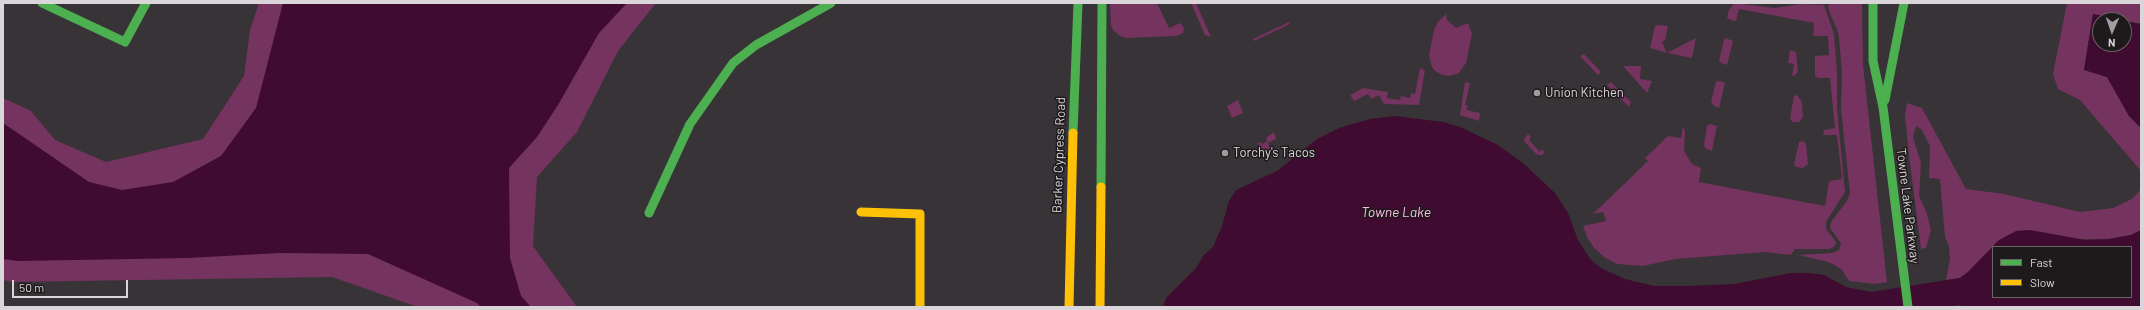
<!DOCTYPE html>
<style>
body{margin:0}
#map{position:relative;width:2144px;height:310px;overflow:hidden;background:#383336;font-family:Barlow,sans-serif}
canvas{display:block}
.frame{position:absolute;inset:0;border:4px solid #dad5d8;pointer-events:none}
.legend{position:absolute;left:1992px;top:246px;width:140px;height:52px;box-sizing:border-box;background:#1e1a1c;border:1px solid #696567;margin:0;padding:5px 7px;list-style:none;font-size:12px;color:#dad5d8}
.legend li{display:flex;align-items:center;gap:8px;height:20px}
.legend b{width:20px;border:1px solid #696567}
.north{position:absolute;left:2092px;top:12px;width:40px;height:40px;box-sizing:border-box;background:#1e1a1c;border:1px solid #696567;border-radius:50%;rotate:182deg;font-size:11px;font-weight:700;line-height:16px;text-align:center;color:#dad5d8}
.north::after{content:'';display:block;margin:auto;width:14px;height:18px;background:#a19c9f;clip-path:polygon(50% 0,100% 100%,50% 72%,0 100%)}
.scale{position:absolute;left:12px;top:280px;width:116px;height:18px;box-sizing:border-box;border:2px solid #dad5d8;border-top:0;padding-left:5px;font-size:12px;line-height:14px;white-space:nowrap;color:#dad5d8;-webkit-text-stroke:3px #1e1a1c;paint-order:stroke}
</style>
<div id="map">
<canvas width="2144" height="310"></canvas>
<div class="frame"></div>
<ul class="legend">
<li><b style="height:5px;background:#4caf50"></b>Fast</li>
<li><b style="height:5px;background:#ffc107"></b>Slow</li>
</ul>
<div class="north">N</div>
<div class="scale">50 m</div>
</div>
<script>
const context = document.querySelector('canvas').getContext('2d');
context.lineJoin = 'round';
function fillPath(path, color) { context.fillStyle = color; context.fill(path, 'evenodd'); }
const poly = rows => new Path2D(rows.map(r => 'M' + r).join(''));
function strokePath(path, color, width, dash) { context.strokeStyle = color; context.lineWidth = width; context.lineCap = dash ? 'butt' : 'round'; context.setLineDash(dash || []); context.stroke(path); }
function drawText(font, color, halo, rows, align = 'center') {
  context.font = font + ' Barlow,sans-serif'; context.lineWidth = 3; context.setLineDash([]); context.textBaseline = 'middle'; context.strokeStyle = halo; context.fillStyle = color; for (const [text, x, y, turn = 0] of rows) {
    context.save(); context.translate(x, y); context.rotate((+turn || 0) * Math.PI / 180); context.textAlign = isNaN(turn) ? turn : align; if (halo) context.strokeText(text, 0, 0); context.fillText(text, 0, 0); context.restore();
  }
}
fillPath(poly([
 [259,3,656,3,618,51,577,132,537,177,533,246,577,307,418,307,332,277,13,282,3,280,3,98,31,111,55,140,106,162,203,139,244,76,250,30],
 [1110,3,1157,3,1169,28,1180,23,1184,28,1183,33,1176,36,1127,38,1120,36,1113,30,1111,25],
 [1191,3,1196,3,1211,37,1205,35],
 [1734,3,1775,8,1800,4,1824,5,1834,34,1837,72,1837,109,1845,192,1826,222,1826,229,1836,242,1835,246,1829,249,1795,249,1791,255,1765,252,1675,259,1643,266,1617,264,1604,257,1594,248,1587,237,1583,226,1606,221,1603,212,1593,214,1648,161,1645,158,1668,136,1681,138,1683,126,1685,131,1684,151,1692,164,1701,168,1699,182,1825,206,1829,181,1842,179,1837,135,1823,135,1824,130,1835,128,1830,78,1818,78,1815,76,1815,56,1829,55,1828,36,1813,36,1814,23,1739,9,1736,21,1730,20,1727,17,1729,10],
 [1830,3,1861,3,1862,6,1863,65,1887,282,1875,284,1849,281,1842,270,1835,265,1825,261,1798,255,1832,253,1839,250,1841,243,1830,228,1831,222,1847,201,1850,193,1841,110,1842,73,1839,38,1837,29,1830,14,1828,6],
 [2067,3,2141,3,2141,24,2093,14,2084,70,2107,77,2129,116,2141,128,2141,171,2080,100,2058,89,2053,74],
 [1446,14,1447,20,1456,28,1468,23,1472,34,1466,63,1459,73,1450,76,1443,75,1435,71,1432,67,1429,55,1434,30,1438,22],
 [1289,22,1290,24,1254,41,1253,39],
 [1657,25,1668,26,1665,40,1662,42,1667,53,1650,48,1655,26],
 [1696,38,1692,58,1667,53],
 [1726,38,1733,41,1727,65,1721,63,1719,60,1724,40],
 [1790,50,1796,52,1798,72,1794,76,1792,76,1794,64,1788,63],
 [1584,54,1601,72,1598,75,1580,56],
 [1623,66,1641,66,1640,79,1652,81,1647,93],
 [1420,68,1425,70,1419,105,1384,104,1379,95,1371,99,1368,94,1354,101,1350,95,1363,88,1388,92,1387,98,1400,100,1401,96,1410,98,1411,93,1415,94],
 [1719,81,1725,83,1719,108,1714,106,1711,102,1716,82],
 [1465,82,1470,83,1465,105,1468,106,1466,110,1480,113,1479,121,1460,115],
 [1611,82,1631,102,1629,107,1607,85],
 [1797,95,1802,102,1803,117,1799,122,1792,122,1790,118,1794,96],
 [1238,100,1243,113,1232,118,1227,106],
 [1907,103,1922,108,1966,189,2004,194,2080,212,2113,208,2132,199,2141,189,2141,230,2131,235,2109,239,1999,240,1968,272,1960,278,1946,280,1950,259,1949,246,1945,237,1940,179,1929,178,1930,146,1922,130,1916,126,1913,137,1921,163,1919,196,1926,211,1931,230,1926,248,1921,249,1909,155,1905,115],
 [1710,124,1717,126,1712,150,1711,151,1705,148,1704,144,1707,126],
 [1274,132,1276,139,1268,143,1270,149,1262,153,1258,143,1260,142,1262,144,1267,141,1266,138],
 [1528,134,1531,137,1529,140,1540,152,1542,149,1545,152,1541,156,1538,154,1537,155,1525,142,1524,139],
 [1803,141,1806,144,1808,164,1803,168,1796,167,1794,164,1799,142]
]), '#75335f');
fillPath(poly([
 [283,3,627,3,599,33,558,105,537,137,509,168,510,258,521,296,531,307,481,307,477,303,368,254,280,253,188,258,18,261,3,259,3,123,89,182,122,190,173,182,221,156,256,108],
 [2093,14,2121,20,2100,20,2100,44,2124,44,2124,21,2141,24,2141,128,2129,116,2107,77,2084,70],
 [1395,116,1443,122,1460,127,1498,145,1524,164,1555,193,1568,213,1578,240,1591,260,1601,268,1625,279,1654,286,1687,286,1734,284,1791,273,1809,273,1824,275,1846,287,1871,292,1960,278,1968,272,1999,240,2016,231,2030,230,2086,240,2109,239,2131,235,2141,230,2141,307,1966,307,1959,305,1945,307,1163,307,1166,298,1196,268,1204,255,1213,247,1222,226,1229,201,1236,190,1277,171,1317,139,1339,128,1370,119],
 [1993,247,2131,247,2131,297,1993,297]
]), '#400b31');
strokePath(poly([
 [42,3,125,42,146,3],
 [1873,3,1873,61,1883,107,1908,307],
 [1885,100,1904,3],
 [1073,133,1078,3],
 [1101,187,1102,3],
 [649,213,690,124,733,63,756,45,831,3]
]), '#4caf50', 9);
strokePath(poly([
 [861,212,920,214,920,307],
 [1069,307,1073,133],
 [1100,307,1101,187]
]), '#ffc107', 9);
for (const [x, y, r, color] of [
 [1537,93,4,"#a19c9f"],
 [1225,153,4,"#a19c9f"]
]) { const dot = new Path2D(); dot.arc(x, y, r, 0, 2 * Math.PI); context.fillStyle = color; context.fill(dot); strokePath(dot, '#1e1a1c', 1.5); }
drawText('13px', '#dad5d8', '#1e1a1c', [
 ["Union Kitchen",1545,93],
 ["Torchy's Tacos",1233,153]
], 'left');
drawText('13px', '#dad5d8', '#1e1a1c', [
 ["Barker Cypress Road",1059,155,-88],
 ["Towne Lake Parkway",1908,206,83]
]);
drawText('italic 14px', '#febce4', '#1e1a1c', [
 ["Towne Lake",1396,212]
]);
</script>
